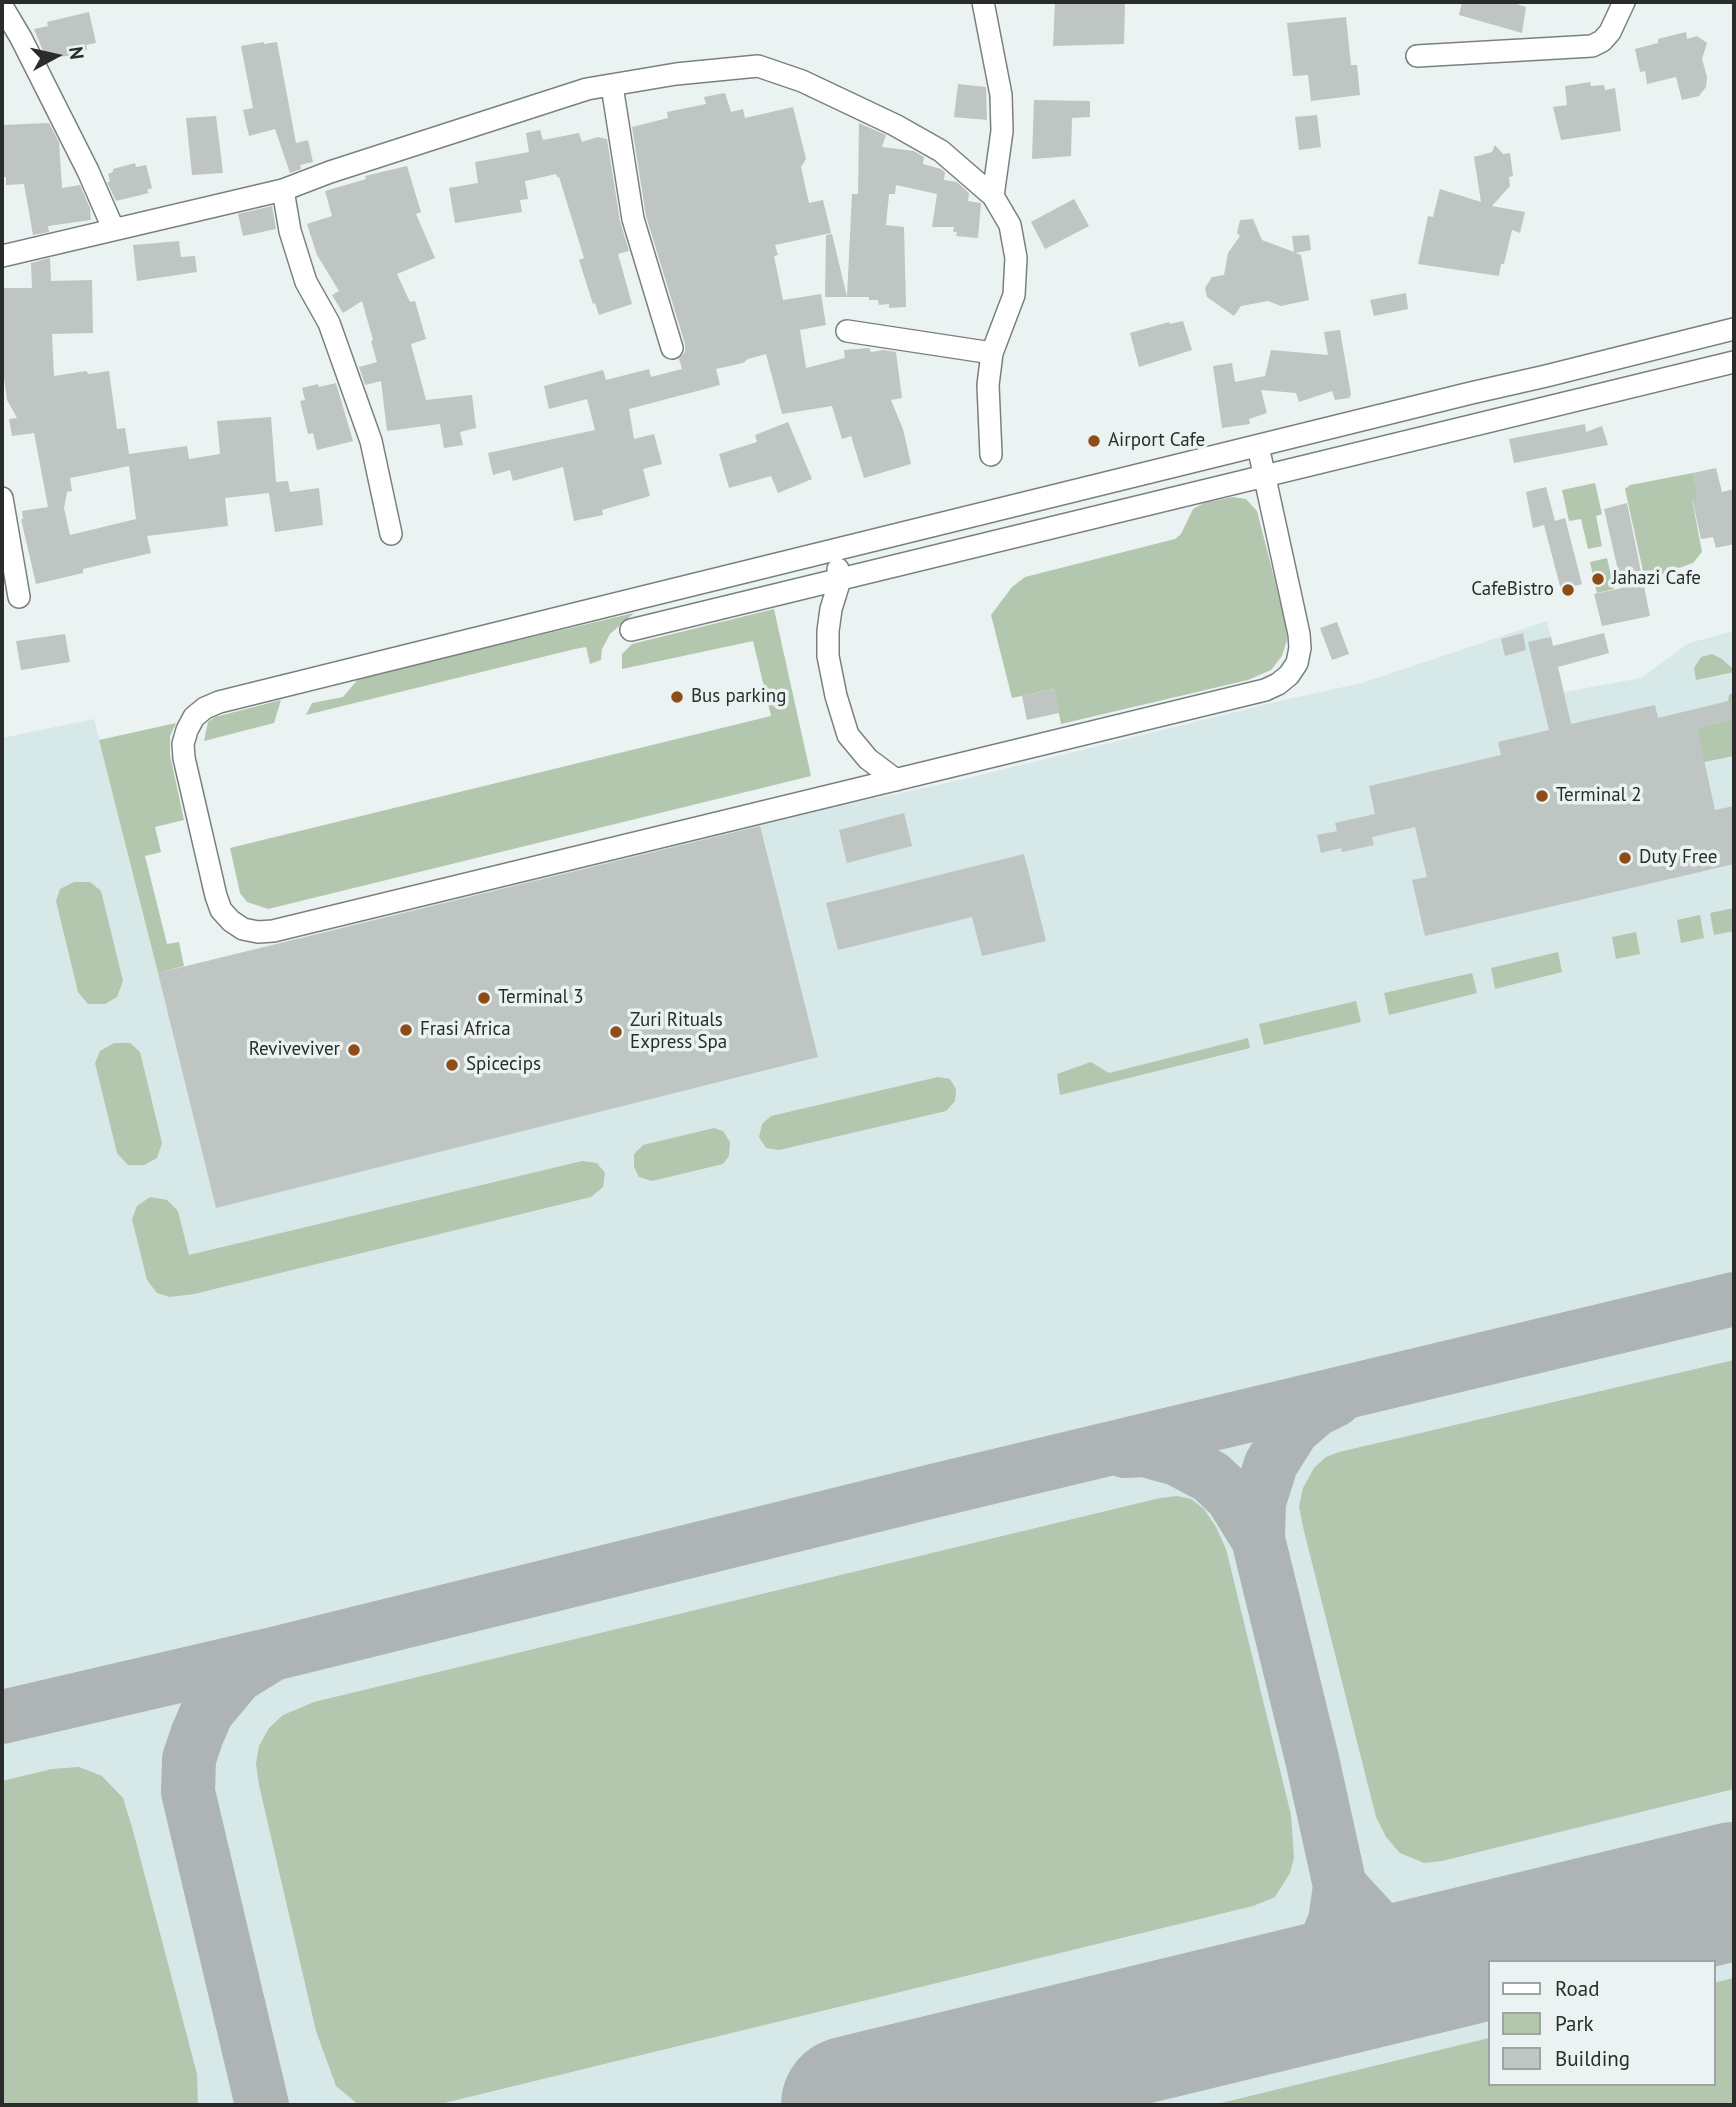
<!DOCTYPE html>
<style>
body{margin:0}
#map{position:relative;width:1736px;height:2107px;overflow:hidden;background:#ebf2f2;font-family:"PT Sans",sans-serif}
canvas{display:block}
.frame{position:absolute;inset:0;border:4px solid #2a2c2c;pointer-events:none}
.legend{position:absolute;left:1488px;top:1960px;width:228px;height:126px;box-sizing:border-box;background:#ebf2f2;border:2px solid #9ea3a3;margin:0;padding:9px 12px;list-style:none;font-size:21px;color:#2a2c2c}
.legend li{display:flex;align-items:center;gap:14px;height:35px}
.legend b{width:35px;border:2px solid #9ea3a3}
.north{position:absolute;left:21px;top:21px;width:70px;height:70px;-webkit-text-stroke:5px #ebf2f2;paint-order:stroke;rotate:82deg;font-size:19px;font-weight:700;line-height:28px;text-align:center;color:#2a2c2c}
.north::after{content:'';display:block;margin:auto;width:24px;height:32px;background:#2a2c2c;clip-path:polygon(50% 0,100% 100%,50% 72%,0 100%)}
</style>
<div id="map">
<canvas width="1736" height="2107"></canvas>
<div class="frame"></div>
<ul class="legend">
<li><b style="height:9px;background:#fff"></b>Road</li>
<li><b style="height:19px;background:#b3c6ae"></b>Park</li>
<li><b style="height:19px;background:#bfc5c2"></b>Building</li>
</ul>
<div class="north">N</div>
</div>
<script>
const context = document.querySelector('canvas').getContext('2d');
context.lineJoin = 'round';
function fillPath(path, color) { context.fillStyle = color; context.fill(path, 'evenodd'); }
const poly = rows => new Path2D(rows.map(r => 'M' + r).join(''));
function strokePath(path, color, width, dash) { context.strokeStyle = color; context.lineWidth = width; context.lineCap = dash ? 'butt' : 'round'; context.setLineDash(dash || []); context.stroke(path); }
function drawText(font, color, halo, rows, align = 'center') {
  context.font = font + ' "PT Sans",sans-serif'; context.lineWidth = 7; context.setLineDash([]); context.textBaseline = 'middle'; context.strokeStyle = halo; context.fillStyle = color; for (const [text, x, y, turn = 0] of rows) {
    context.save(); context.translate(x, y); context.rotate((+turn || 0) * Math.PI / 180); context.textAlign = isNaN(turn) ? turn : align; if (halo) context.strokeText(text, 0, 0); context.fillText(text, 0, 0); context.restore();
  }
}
fillPath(poly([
 [1547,621,1564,692,1641,678,1689,643,1734,631,1734,2105,2,2105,2,738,94,719,158,973,760,823,956,781,1288,699,1362,683],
 [1489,1962,1713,1962,1713,2084,1489,2084]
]), '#d7e8e8');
fillPath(poly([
 [1693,473,1699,498,1692,500,1702,552,1693,563,1645,580,1625,489,1630,485],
 [1595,483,1602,514,1596,516,1602,546,1588,549,1581,519,1569,521,1562,490],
 [1233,497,1246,499,1257,511,1286,624,1287,640,1282,656,1271,670,1248,680,1061,724,1054,689,1012,698,991,615,1012,587,1025,577,1175,539,1181,534,1193,509,1204,503],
 [1607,558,1614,589,1597,593,1590,562],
 [774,609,811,776,268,909,247,902,240,893,230,848,771,716,753,641,622,669,622,654,632,644],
 [634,613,610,634,602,649,601,660,590,664,586,647,575,649,306,715,312,703,343,697,359,678],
 [1712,654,1722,659,1734,670,1734,672,1696,680,1694,668,1701,657],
 [1734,692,1734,756,1704,762,1697,728,1733,719,1728,701,1729,695],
 [281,700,274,723,204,741,208,722,215,717],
 [176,723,170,736,170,755,184,820,155,827,161,852,145,856,167,944,179,942,184,966,158,973,99,740],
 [74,882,90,882,101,891,123,981,117,997,105,1004,88,1004,78,992,56,901,60,889],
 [1734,908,1734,931,1714,935,1710,913],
 [1700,915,1704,938,1681,943,1677,920],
 [1636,932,1640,954,1616,959,1612,937],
 [1558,952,1562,972,1495,989,1491,968],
 [1472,973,1477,993,1389,1015,1384,993],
 [1356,1001,1361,1022,1264,1045,1259,1024],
 [1248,1038,1250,1048,1060,1095,1057,1074,1091,1062,1109,1073],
 [114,1043,130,1043,140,1052,162,1143,157,1158,144,1165,128,1165,117,1153,95,1063,100,1051],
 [938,1077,950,1079,956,1089,955,1101,946,1111,779,1150,766,1148,759,1137,762,1124,771,1116],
 [714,1128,723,1131,730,1142,729,1156,723,1164,652,1181,639,1177,634,1167,634,1154,643,1145],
 [582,1161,597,1163,605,1173,603,1187,591,1197,194,1294,170,1297,157,1293,147,1280,132,1219,137,1206,150,1197,167,1200,178,1211,189,1255],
 [1734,1360,1734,1789,1442,1861,1424,1863,1400,1853,1386,1837,1376,1817,1303,1527,1299,1507,1303,1488,1314,1468,1326,1457,1339,1452],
 [1177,1496,1191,1499,1204,1509,1216,1527,1226,1549,1291,1815,1294,1858,1290,1873,1275,1897,1253,1906,436,2105,359,2105,336,2086,316,2031,259,1785,256,1764,259,1746,269,1728,283,1715,314,1702,1160,1498],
 [79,1767,102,1776,123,1798,132,1827,197,2074,198,2105,2,2105,2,1781,52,1769],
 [1734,1978,1734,2105,1213,2105,1489,2038,1489,2084,1713,2084,1713,1983]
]), '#b3c6ae');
strokePath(poly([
 [1125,1451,1144,1450,1177,1459,1211,1477,1232,1497,1258,1539,1312,1759,1340,1886,1375,1924,1403,1943,1434,1950,1472,1954],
 [1258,1539,1259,1502,1271,1464,1293,1429,1315,1410,1335,1400],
 [2,1717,273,1654,933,1491,1734,1299],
 [1263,2005,1295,1983,1321,1954,1335,1921,1340,1886],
 [262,2105,188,1792,189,1759,197,1735,207,1712,237,1676,266,1658]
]), '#aeb4b4', 54);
strokePath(poly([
 [850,2105,1734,1891]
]), '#aeb4b4', 138);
fillPath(poly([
 [1055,2,1125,3,1124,44,1053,46],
 [1462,2,1510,2,1526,7,1522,33,1459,15],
 [89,12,96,43,86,45,87,50,78,52,78,55,46,58,34,29,48,26,47,22],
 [1346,17,1351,65,1357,65,1360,95,1311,101,1308,75,1293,76,1287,23],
 [1686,32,1687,39,1697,36,1707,43,1702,59,1707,77,1706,87,1699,96,1682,100,1676,77,1647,84,1645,71,1640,72,1635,49,1658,43,1658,39],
 [264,42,264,44,277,42,296,143,308,140,313,162,300,165,301,169,290,173,275,129,249,136,243,110,253,108,241,46],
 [1590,82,1591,86,1604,85,1605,90,1615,88,1621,131,1561,140,1553,107,1567,105,1565,86],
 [958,84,986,87,987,120,954,117],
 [725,93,731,112,743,109,745,118,793,107,806,159,801,167,809,203,823,200,831,233,775,245,778,255,774,256,783,300,821,294,826,325,800,330,806,368,845,358,844,350,869,348,871,352,884,350,896,352,902,398,891,400,903,429,911,464,864,478,851,436,842,439,832,406,782,414,766,354,748,359,743,363,716,369,720,385,629,409,634,439,654,434,662,464,643,469,650,496,602,510,603,515,574,521,563,467,513,481,510,470,493,475,488,453,595,430,587,399,549,409,544,386,603,370,606,380,649,369,651,377,682,369,679,359,685,352,685,344,646,216,632,127,668,118,667,112,706,104,704,97],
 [1034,100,1090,101,1090,117,1072,118,1071,156,1032,159],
 [1317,115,1321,147,1299,150,1295,117],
 [216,116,223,173,192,175,186,118],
 [49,123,59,142,62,188,80,185,90,208,91,220,48,226,49,232,33,235,24,184,6,185,6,177,2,177,2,125],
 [859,123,886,135,882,147,914,151,924,157,923,164,941,169,945,172,944,180,957,182,969,193,968,201,981,203,978,238,956,236,957,232,953,232,954,227,932,227,937,194,896,185,895,194,889,194,886,225,904,227,906,307,889,308,889,304,879,305,878,300,869,300,869,297,847,297,852,194,858,194],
 [540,130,543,140,579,133,582,142,598,137,607,139,620,221,629,251,618,254,632,304,599,315,595,303,593,304,579,260,584,258,559,177,557,177,556,174,525,181,528,199,520,200,522,212,455,223,449,188,478,183,475,162,529,152,526,133],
 [1495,145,1503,154,1510,153,1513,176,1509,177,1510,186,1492,206,1525,212,1520,233,1512,230,1504,264,1501,264,1499,276,1418,264,1428,216,1433,217,1440,189,1481,202,1474,157,1492,152],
 [135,163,136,167,146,165,152,188,147,190,149,193,116,201,107,182,110,182,108,174,113,172,113,169],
 [407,166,421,212,416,214,435,258,397,274,410,302,415,301,426,339,411,344,426,400,472,395,476,428,460,432,463,445,444,448,440,424,387,431,381,381,365,385,359,367,377,362,371,341,373,340,362,301,343,313,332,295,339,291,317,255,307,224,332,216,325,191,366,179,365,176],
 [1074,199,1089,226,1045,249,1031,222],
 [272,206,276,229,243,236,238,214],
 [1253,219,1262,240,1294,252,1292,236,1309,235,1311,250,1295,253,1301,255,1309,300,1281,306,1268,301,1241,306,1234,316,1207,297,1205,288,1212,277,1224,275,1228,253,1240,236,1237,233,1240,220],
 [832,234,847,297,825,297,826,235],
 [179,241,181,257,195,256,197,272,137,281,133,245],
 [50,258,51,281,92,280,93,333,52,334,54,376,86,371,89,374,109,371,117,429,125,428,129,454,187,446,189,459,220,454,217,421,271,417,276,482,288,481,290,492,319,488,323,525,275,532,269,493,225,498,228,526,147,536,151,553,83,569,83,573,36,584,21,519,23,519,22,511,48,507,34,433,12,436,9,419,17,418,7,400,2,362,2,288,32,288,31,263],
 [129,466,136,519,70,535,64,508,67,492,72,491,70,478],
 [1406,293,1408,309,1374,316,1370,300],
 [1183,321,1192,350,1139,367,1130,333,1169,322,1170,324],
 [1340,330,1351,395,1349,398,1335,400,1332,391,1299,402,1296,393,1261,390,1267,413,1249,419,1250,424,1222,428,1213,366,1232,363,1235,382,1265,376,1271,350,1328,355,1324,332],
 [336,383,353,441,317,450,313,433,308,434,300,401,305,400,302,388,318,384,319,387],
 [788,422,812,479,778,493,771,476,729,488,719,454,757,442,755,435],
 [1585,424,1586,432,1602,426,1608,445,1514,463,1509,439],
 [1716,468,1722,492,1734,489,1734,544,1716,548,1713,537,1701,539,1692,499,1699,498,1693,473],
 [1546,487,1555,521,1565,518,1582,584,1561,590,1544,525,1533,528,1526,492],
 [1627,503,1650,616,1602,626,1594,594,1622,588,1604,509],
 [1337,622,1349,654,1332,660,1320,628],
 [1523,633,1526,650,1505,656,1501,639],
 [1604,633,1609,653,1558,667,1571,724,1655,705,1658,718,1728,701,1733,719,1697,728,1715,810,1734,806,1734,864,1425,936,1412,880,1427,877,1415,827,1372,837,1374,845,1342,852,1341,848,1321,853,1317,835,1337,831,1335,823,1375,814,1369,786,1501,755,1498,742,1549,730,1528,642,1551,637,1553,646],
 [65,634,70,662,21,670,16,641],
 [1054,689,1059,713,1027,720,1022,696],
 [904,813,912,846,847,863,839,830],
 [760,826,818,1057,216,1208,158,973],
 [1024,854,1046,941,982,956,972,917,838,950,826,903]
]), '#bfc5c2');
const minor = poly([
 [983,2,1001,95,1002,131,993,196],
 [2,6,21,38,88,171,113,228],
 [1417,56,1592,46,1602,41,1610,32,1624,2],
 [612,86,633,219,672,348],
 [283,190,290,231,306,282,329,323,371,441,391,534],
 [2,256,283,190,330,172,587,89,676,74,758,66,802,81,895,125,941,151,993,196,1010,225,1016,258,1014,295,992,353,988,385,991,455],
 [847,331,992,353],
 [1258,446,1299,634,1300,648,1297,663,1289,675,1278,684,1265,690,273,931,258,932,243,929,231,921,221,910,216,896,184,758,183,744,187,730,194,717,205,708,219,702,631,600,1471,393,1546,376,1734,329],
 [2,498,19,597],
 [838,569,840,580,831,609,828,631,828,656,836,696,848,735,868,759,896,780],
 [631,630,1734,362]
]);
strokePath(minor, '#7a8080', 24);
strokePath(minor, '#fff', 21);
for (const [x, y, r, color] of [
 [1094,441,7,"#8d4c18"],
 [1598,579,7,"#8d4c18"],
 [1568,590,7,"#8d4c18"],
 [677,697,7,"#8d4c18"],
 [1542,796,7,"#8d4c18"],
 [1625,858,7,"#8d4c18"],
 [484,998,7,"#8d4c18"],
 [406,1030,7,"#8d4c18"],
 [616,1032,7,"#8d4c18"],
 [354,1050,7,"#8d4c18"],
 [452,1065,7,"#8d4c18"]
]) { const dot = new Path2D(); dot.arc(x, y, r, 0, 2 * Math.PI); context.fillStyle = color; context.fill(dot); strokePath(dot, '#ebf2f2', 2.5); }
drawText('19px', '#2a2c2c', '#ebf2f2', [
 ["Airport Cafe",1108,441],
 ["Jahazi Cafe",1612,579],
 ["CafeBistro",1554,590,"right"],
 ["Bus parking",691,697],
 ["Terminal 2",1556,796],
 ["Duty Free",1639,858],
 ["Terminal 3",498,998],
 ["Zuri Rituals",630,1021],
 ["Express Spa",630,1043],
 ["Frasi Africa",420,1030],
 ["Reviveviver",340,1050,"right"],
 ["Spicecips",466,1065]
], 'left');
</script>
